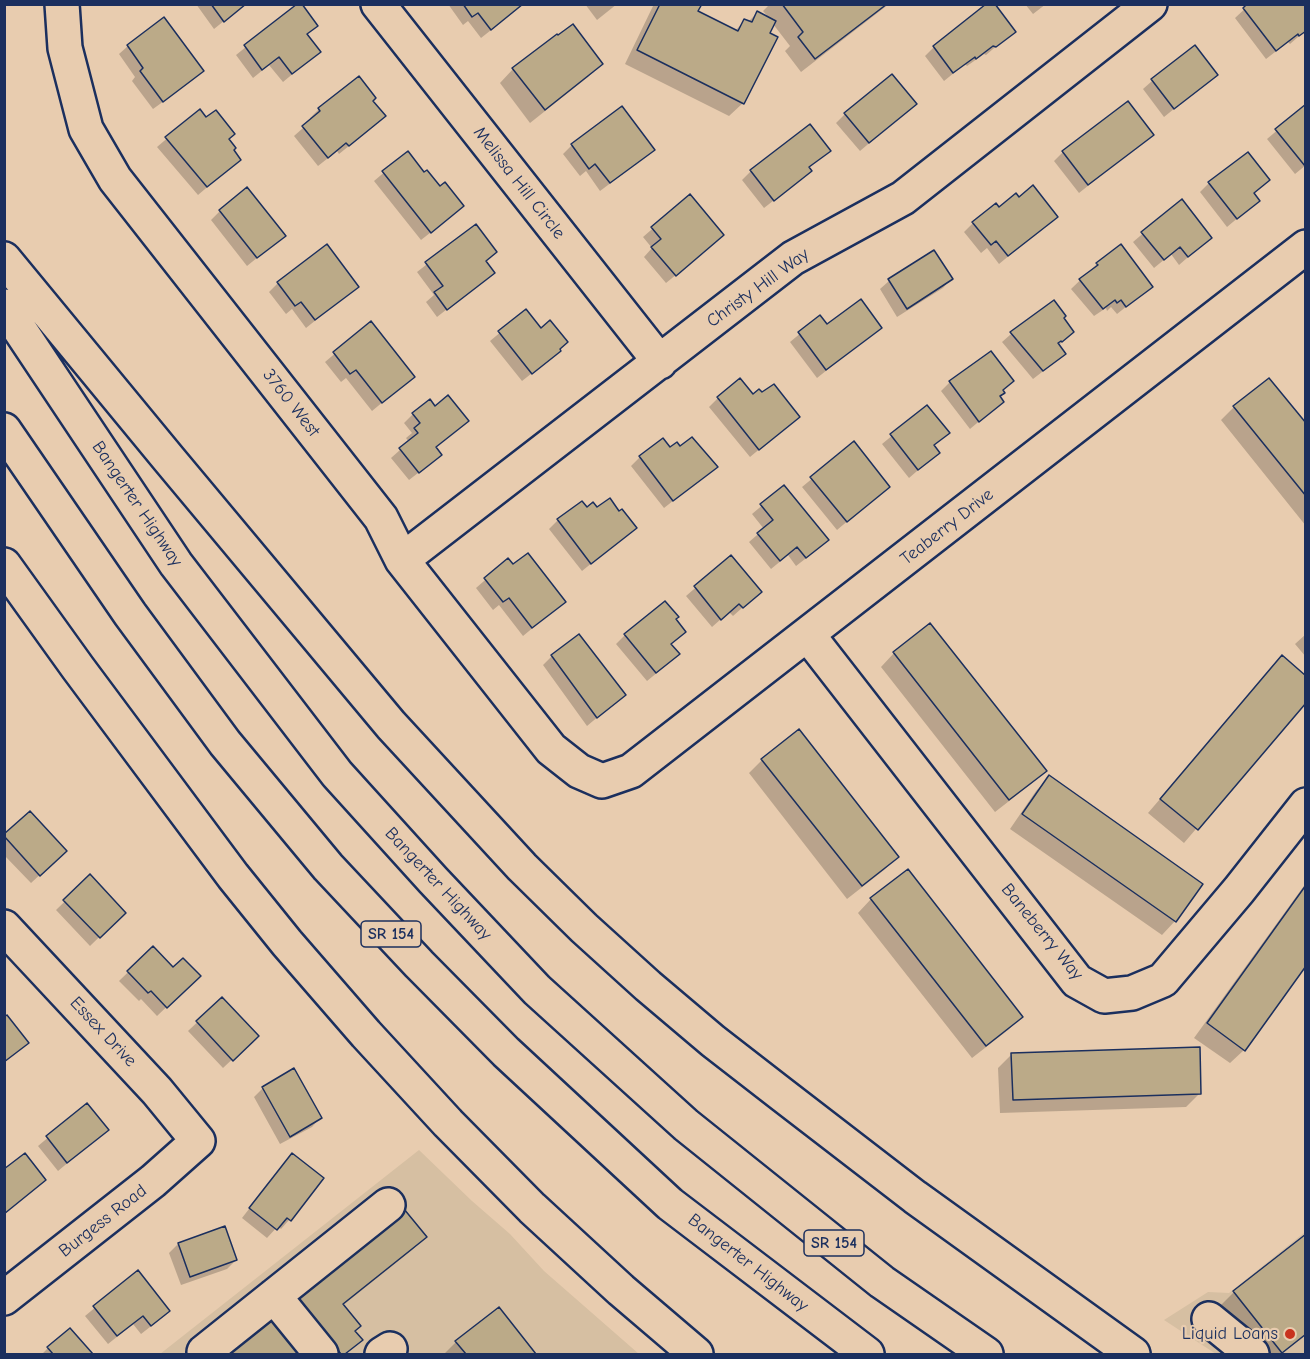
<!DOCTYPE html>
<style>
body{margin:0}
#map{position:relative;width:1310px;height:1359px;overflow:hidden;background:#e8ccaf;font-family:"Comic Neue",sans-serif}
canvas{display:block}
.frame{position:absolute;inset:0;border:6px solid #1b2f5e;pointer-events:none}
</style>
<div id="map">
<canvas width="1310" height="1359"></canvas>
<div class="frame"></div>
</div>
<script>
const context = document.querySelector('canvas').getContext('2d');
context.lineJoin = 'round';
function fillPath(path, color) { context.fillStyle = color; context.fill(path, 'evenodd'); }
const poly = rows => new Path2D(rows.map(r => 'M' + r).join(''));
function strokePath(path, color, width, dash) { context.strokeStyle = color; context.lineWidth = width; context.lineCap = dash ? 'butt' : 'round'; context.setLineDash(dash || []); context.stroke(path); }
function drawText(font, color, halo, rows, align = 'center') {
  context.font = font + ' "Comic Neue",sans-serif'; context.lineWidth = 4.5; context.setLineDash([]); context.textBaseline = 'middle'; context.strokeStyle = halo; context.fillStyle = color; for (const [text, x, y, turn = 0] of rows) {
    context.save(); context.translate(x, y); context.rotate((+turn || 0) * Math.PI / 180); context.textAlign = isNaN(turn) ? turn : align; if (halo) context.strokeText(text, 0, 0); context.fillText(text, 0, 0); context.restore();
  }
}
fillPath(poly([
 [419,1150,472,1201,510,1234,544,1271,639,1354,160,1354],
 [1305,1232,1305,1354,1216,1354,1164,1320,1208,1292,1229,1293]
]), '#d6bfa2');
fillPath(poly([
 [196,4,245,4,214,29],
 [299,4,316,25,306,35,319,52,283,82,269,65,253,78,236,55],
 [448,4,524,4,481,38,468,21,463,25],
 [585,4,617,4,597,20],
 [654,4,700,4,696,12,735,31,745,20,748,22,757,13,770,19,763,11,768,6,767,4,889,4,801,72,785,51,790,46,773,24,743,103,729,116,625,64],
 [1025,4,1046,4,1033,14],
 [1250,4,1303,4,1306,8,1306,30,1290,44,1288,42,1266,59,1235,18],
 [1014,31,986,55,984,54,967,66,965,64,944,81,925,56,934,47],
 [128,46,202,71,193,80,153,109,132,81,135,77,119,54],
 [601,64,588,77,530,123,500,83,513,69],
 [1216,75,1164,117,1143,89,1152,81],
 [372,101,375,125,339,154,337,151,318,166,294,136,312,120,310,118,319,109],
 [915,104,860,151,836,123,845,114],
 [1306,106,1306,165,1295,174,1267,139],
 [199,111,227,139,239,160,198,195,157,147],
 [1152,135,1079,193,1054,161,1063,152],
 [572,145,653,149,644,158,600,191,586,171,580,176,563,154],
 [829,151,808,168,801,179,764,208,742,180,751,171],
 [407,153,453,215,421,240,374,181],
 [1268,180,1253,194,1258,201,1227,227,1200,192,1209,183],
 [690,196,714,244,666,283,644,257,652,248,643,237],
 [1019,199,1056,217,999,264,987,248,981,253,964,232,973,223],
 [1181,201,1210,238,1179,265,1171,254,1154,268,1133,242],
 [220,211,284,236,247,266,211,220],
 [476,226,495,252,485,262,493,273,437,317,426,302,434,295,417,272],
 [1120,246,1151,287,1117,314,1111,307,1107,311,1106,308,1094,316,1071,289,1097,264],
 [934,252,951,279,943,288,897,317,880,289,889,281],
 [278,283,357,287,306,328,292,309,286,314,269,292],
 [526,311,550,359,522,381,490,341],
 [820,317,827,326,880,328,817,378,790,342],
 [1062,318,1072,332,1058,346,1055,362,1033,379,1002,342,1027,320],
 [371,323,413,377,372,411,346,378,341,382,325,362],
 [991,353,1002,391,998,397,1002,402,970,429,941,391,950,382],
 [753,396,798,417,750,457,709,407,718,398],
 [927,407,948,433,933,446,938,453,909,478,882,444],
 [1234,407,1306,426,1306,526,1221,420],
 [435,408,467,421,435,448,431,463,409,480,391,458,409,442,406,438,412,433,404,423,413,414],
 [854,444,888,487,837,530,802,487],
 [680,448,716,467,664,508,631,466,640,457,670,449],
 [784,487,818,549,796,566,788,555,771,569,749,542,764,529,752,514],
 [586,509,619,513,635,528,582,571,549,529,558,520],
 [731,557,760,592,733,616,729,612,712,627,686,596],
 [508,560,513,566,564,602,523,636,499,605,493,610,476,588],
 [674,619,669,663,647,681,616,644,625,635],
 [1306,634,1306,657,1295,644],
 [894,653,1045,771,1031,784,995,812,881,667],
 [552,656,624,695,587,726,543,665],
 [1282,657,1306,700,1184,843,1148,813],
 [762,760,897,857,884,870,847,899,749,773],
 [1049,777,1175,921,1162,935,1010,829,1036,791],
 [4,836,56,860,31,883,4,855],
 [90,877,124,913,90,946,56,910],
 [1306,883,1306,964,1244,1050,1230,1063,1194,1038],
 [871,899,1021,1017,1008,1030,972,1058,858,913],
 [153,948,173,969,199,976,157,1016,141,999,139,1001,119,981],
 [222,999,257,1036,223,1068,188,1031],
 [1012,1054,1200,1093,1186,1107,1000,1113,998,1068],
 [263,1088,320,1118,312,1127,280,1144,254,1097],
 [87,1105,107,1130,58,1171,38,1146],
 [284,1164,289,1220,281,1229,278,1226,267,1238,242,1218],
 [1306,1236,1306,1335,1281,1354,1259,1354,1220,1306,1234,1292],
 [425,1237,412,1250,342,1306,354,1331,361,1340,346,1354,317,1354,282,1311],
 [178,1244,236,1260,227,1269,181,1285,169,1253],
 [138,1272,159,1320,141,1334,133,1324,108,1344,85,1316],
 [498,1309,534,1354,444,1354,456,1342],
 [271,1317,301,1354,224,1354],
 [70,1330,91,1354,42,1354,48,1348]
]), '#0003');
const building = poly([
 [211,4,246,4,224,22,211,4],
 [297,4,302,4,318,26,307,34,321,52,292,74,279,57,262,70,244,45,297,4],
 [463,4,523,4,491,30,478,13,472,17,463,4],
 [660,4,702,4,698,11,738,31,744,19,752,22,757,11,776,21,770,33,778,37,744,104,637,50,660,4],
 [782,4,887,4,815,59,798,37,803,32,782,4],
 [986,4,995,4,1016,32,996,47,993,46,976,59,975,57,953,73,933,46,986,4],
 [1247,4,1305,4,1306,31,1299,36,1298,34,1276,51,1243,8,1247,4],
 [164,17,204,71,163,102,140,71,143,68,127,45,164,17],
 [573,24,603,64,545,110,512,68,557,34,558,35,573,24],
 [1195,45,1218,75,1174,109,1151,79,1195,45],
 [892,74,917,104,869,143,844,113,892,74],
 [359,76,376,98,373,101,386,116,349,146,346,143,328,158,302,126,320,111,318,108,359,76],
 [1128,101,1154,135,1088,185,1062,151,1128,101],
 [1306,104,1306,166,1305,166,1275,129,1306,104],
 [622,106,655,150,610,183,595,164,589,169,571,144,622,106],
 [200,109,206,117,216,110,235,134,229,139,236,148,234,150,241,160,207,187,165,137,200,109],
 [810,124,831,151,809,167,812,171,774,201,750,170,810,124],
 [408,151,424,172,427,170,440,186,445,182,464,206,431,233,382,171,408,151],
 [1248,152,1270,180,1254,193,1260,201,1237,219,1208,182,1248,152],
 [1033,185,1058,217,1008,256,996,241,991,245,972,222,996,203,999,207,1016,193,1019,197,1033,185],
 [247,187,286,236,257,258,219,210,247,187],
 [690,194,724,235,676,276,651,247,661,239,651,227,690,194],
 [1182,199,1212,238,1188,257,1180,247,1164,260,1141,232,1182,199],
 [476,224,497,252,486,261,495,273,447,310,434,292,443,286,425,262,476,224],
 [327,244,359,287,315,320,301,302,295,306,277,282,327,244],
 [1121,244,1153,287,1126,307,1121,300,1117,303,1115,300,1103,309,1079,279,1098,265,1096,263,1121,244],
 [934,250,953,279,907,309,888,279,934,250],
 [861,299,882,328,826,370,798,332,820,315,827,324,861,299],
 [1054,300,1066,316,1064,318,1074,332,1062,342,1061,341,1058,343,1066,354,1043,371,1010,332,1054,300],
 [526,309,541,328,550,320,568,342,560,349,561,351,532,374,498,331,526,309],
 [371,321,415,377,382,403,356,370,350,374,333,352,371,321],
 [991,351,1014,381,1003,390,1005,393,1000,396,1004,402,979,422,949,381,991,351],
 [740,378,753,394,759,389,762,392,774,384,800,417,759,450,717,397,740,378],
 [1269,378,1306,423,1306,496,1233,406,1269,378],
 [448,395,469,421,436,447,442,455,419,473,399,448,418,433,414,428,420,423,412,413,430,399,435,406,448,395],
 [927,405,950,433,934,445,940,453,918,470,890,434,927,405],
 [692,437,718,467,673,501,639,456,663,438,670,447,677,442,680,446,692,437],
 [854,441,890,487,847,522,810,477,854,441],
 [784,485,829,540,806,558,797,547,780,561,757,533,773,520,760,504,784,485],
 [610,498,619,511,622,509,637,528,591,564,557,519,582,501,587,507,593,502,597,507,610,498],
 [528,553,566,602,532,628,509,598,503,602,484,578,508,558,513,564,528,553],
 [731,555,762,592,743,608,739,604,721,620,694,586,731,555],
 [665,601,679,617,676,619,686,632,671,644,680,654,656,673,624,634,665,601],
 [930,623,1047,771,1009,800,893,652,930,623],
 [579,634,626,695,597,718,551,655,579,634],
 [1282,655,1306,676,1306,703,1198,830,1160,799,1282,655],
 [799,729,899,857,862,886,761,759,799,729],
 [1049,775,1203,884,1176,922,1022,814,1049,775],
 [30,811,67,851,40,876,4,836,4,834,30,811],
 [908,869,1023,1017,986,1046,870,898,908,869],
 [90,874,126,913,100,938,63,900,90,874],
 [1306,885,1306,966,1245,1051,1207,1023,1306,885],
 [153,946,173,967,183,958,201,976,167,1008,151,991,148,993,127,971,153,946],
 [222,997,259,1036,233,1061,196,1021,222,997],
 [7,1015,29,1043,4,1062,4,1017,7,1015],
 [1200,1047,1201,1094,1013,1100,1011,1053,1200,1047],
 [294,1068,322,1118,290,1137,262,1087,294,1068],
 [87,1103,109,1130,67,1163,46,1136,87,1103],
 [25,1153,46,1180,4,1214,4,1169,25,1153],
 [292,1153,324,1178,291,1221,287,1218,277,1230,249,1208,292,1153],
 [404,1209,427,1237,343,1304,361,1326,355,1331,363,1340,345,1354,341,1354,295,1297,404,1209],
 [225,1226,237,1260,190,1277,178,1243,225,1226],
 [1306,1234,1306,1334,1282,1353,1233,1291,1306,1234],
 [138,1270,170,1311,151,1326,143,1316,117,1336,93,1306,138,1270],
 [499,1307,536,1354,466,1354,455,1341,499,1307],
 [271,1315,303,1354,225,1354,271,1315],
 [70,1328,93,1354,53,1354,47,1347,70,1328]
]);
fillPath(building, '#ba8');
strokePath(building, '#1b2f5e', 1.5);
const minor = poly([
 [62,4,65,48,86,129,115,179,381,518,402,560,551,749,579,771,602,781,631,771,1306,247],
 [378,4,660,362],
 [402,560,793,258,903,198,1150,4],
 [808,635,1077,981,1104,996,1132,993,1163,980,1239,890,1306,805],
 [4,927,157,1091,198,1141,153,1181,4,1298],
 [274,1296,321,1354],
 [1209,1319,1252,1354],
 [206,1354,204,1352,388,1205],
 [382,1354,390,1349]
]);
const highway = poly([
 [4,259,168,458,391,725,522,867,584,928,648,986,713,1041,780,1093,915,1197,1133,1354],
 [4,306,176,564,337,774,433,880,537,990,686,1125,882,1282,986,1354],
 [4,430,130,614,225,743,328,867,419,964,506,1052,670,1204,867,1354],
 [4,565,78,668,233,876,287,943,366,1034,448,1123,532,1208,621,1290,696,1354]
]);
strokePath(minor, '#1b2f5e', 38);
strokePath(highway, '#1b2f5e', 38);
strokePath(minor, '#e8ccaf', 33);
strokePath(highway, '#e8ccaf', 33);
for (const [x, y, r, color] of [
 [1290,1334,6,"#c8321e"]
]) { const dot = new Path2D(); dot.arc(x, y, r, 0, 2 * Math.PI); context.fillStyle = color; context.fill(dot); strokePath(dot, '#e8ccaf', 2); }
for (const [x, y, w] of [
 [391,934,60],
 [834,1243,60]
]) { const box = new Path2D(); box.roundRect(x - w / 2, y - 13, w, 26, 4.5); context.fillStyle = '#e8ccaf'; context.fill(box); strokePath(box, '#1b2f5e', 1.5); }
drawText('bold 16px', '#1b2f5e', null, [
 ["SR 154",391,934],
 ["SR 154",834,1243]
]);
drawText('18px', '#1b2f5e', '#e8ccaf', [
 ["Melissa Hill Circle",519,183,52],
 ["Christy Hill Way",758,288,-36],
 ["3760 West",291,403,52],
 ["Bangerter Highway",137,504,56],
 ["Teaberry Drive",947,527,-38],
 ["Bangerter Highway",438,884,47],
 ["Baneberry Way",1042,932,51],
 ["Essex Drive",103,1032,47],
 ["Burgess Road",103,1221,-38],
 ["Bangerter Highway",748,1263,38]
]);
drawText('18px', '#1b2f5e', '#e8ccaf', [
 ["Liquid Loans",1278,1334]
], 'right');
</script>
